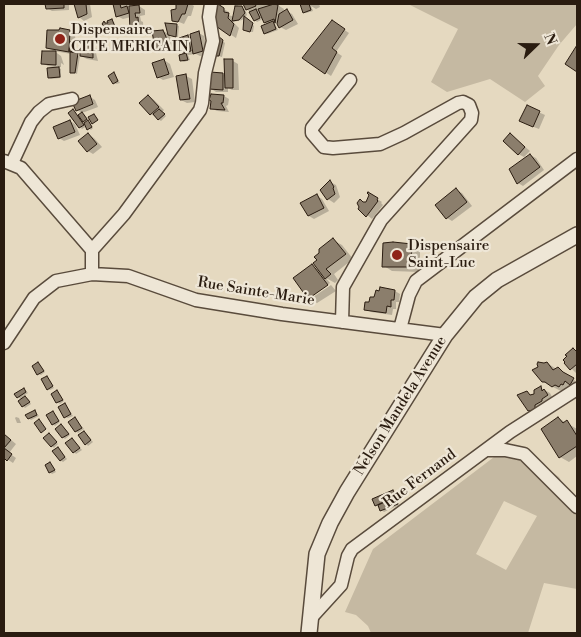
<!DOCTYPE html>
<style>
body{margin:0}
#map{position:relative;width:581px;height:637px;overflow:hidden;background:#e5d9c0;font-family:"Libre Bodoni",serif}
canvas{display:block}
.frame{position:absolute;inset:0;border:5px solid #2a1c10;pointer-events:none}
.north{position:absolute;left:511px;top:20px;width:50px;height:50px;-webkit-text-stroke:4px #eee6d6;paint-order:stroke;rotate:68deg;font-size:14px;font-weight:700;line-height:20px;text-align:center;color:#2a1c10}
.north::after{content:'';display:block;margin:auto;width:18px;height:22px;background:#2a1c10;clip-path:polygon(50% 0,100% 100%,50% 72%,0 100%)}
</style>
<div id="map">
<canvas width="581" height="637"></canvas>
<div class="frame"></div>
<div class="north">N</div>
</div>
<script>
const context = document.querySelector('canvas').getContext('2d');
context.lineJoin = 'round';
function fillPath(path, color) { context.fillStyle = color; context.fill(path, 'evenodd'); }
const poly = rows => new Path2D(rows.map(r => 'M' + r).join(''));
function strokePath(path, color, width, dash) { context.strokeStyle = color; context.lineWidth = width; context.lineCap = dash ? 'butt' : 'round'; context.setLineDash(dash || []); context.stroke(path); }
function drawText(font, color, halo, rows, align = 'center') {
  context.font = font + ' "Libre Bodoni",serif'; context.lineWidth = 4.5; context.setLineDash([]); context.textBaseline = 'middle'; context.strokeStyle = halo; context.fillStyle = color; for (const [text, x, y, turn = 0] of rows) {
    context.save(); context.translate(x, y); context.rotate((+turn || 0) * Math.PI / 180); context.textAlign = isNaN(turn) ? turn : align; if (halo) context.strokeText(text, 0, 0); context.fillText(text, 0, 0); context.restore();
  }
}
fillPath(poly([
 [408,4,577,4,577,24,559,45,538,76,545,86,525,102,490,79,447,92,431,82,458,29],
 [498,454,528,455,559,477,577,508,577,589,544,583,528,633,371,633,368,626,356,615,345,612,373,549],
 [504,501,537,516,506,570,476,554]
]), '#c5b9a2');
fillPath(poly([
 [47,4,69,4,69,10,52,11,47,8],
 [75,4,90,4,92,17,84,21,79,17],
 [114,4,131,4,131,7,139,6,145,10,145,15,140,16,141,21,143,22,144,35,137,34,131,31,131,17,123,19,117,16],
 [178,4,191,4,194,6,191,16,188,16,184,24,174,20],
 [233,4,240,4,236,7,245,9,247,15,242,20,233,22,239,28,236,38,214,24,218,6,229,12,229,15,234,17,236,6],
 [244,4,276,4,284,9,283,13,287,11,292,14,298,24,286,30,280,27,278,23,275,24,278,30,267,34,265,33,268,24,265,22,263,19,257,22,255,20],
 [301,4,319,4,320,7,316,9,311,6,313,11,306,13,304,12],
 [245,18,254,26,253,32,246,31],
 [111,21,114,22,116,28,110,31,108,29],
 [176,25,179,26,178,37,172,36],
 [337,25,349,33,336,52,342,56,331,76,304,58],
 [70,31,75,34,76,55,80,56,77,74,71,72,71,54,54,51,61,56,64,65,61,63,61,67,56,67,61,69,61,78,51,79,49,78,54,67,48,66,42,63,55,52,47,48],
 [163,31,169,34,175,49,162,52,157,49],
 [199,33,204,36,208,54,200,56,196,54,188,55,190,60,184,62,182,61,180,56,187,54,183,52,188,36,192,39],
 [219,38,225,43,222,57,215,55],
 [85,46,93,46,99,50,98,53,96,53,98,61,87,59,81,56,85,50],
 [164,60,170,64,174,77,163,80,158,77],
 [233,61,238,64,239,90,232,90,228,88,228,92,216,92,210,88,223,74,226,76],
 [114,74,120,83,116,84,114,83],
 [186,76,192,79,195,102,187,103,181,100],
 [149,96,154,100,164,110,162,112,166,116,161,121,151,114],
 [224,96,229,99,228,105,226,106,229,112,217,111,211,108],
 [90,97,95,100,98,107,82,113,77,110],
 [527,107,545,115,539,129,526,124],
 [73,111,78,116,82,113,85,115,93,128,91,130,87,126,82,129,80,127],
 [70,121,75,124,80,135,64,141,59,138],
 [89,135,94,138,102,147,93,154,88,151],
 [511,135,530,151,524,157,518,154],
 [530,155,536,158,544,170,523,186,518,183],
 [330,182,336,185,340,197,334,203,328,199,321,190],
 [456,190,462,193,472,206,452,221,447,218],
 [369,194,382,202,381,203,383,205,372,219,360,209,364,203,367,203,371,195],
 [317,196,322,199,329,211,314,219,309,216],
 [333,240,342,245,353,259,334,274,338,280,335,283,326,278,330,283,310,296,310,299,331,285,336,291,317,303,309,298,312,266,320,271],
 [411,245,420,250,420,272,392,271,384,266],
 [395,291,400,294,399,302,396,302,396,309,393,309,392,315,371,312,365,309,380,293],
 [573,349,577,351,576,373,566,363],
 [38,363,45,372,41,375,38,374],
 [547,363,577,382,577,388,561,391,543,382],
 [47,377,54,388,50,390,48,389],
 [541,388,550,393,553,399,534,414,529,410,527,393,532,396,536,394],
 [24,389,28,393,23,396,28,399,31,404,25,408,23,406,22,400,18,397],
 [57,392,64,401,60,404,57,402],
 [65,405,73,416,68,418,65,417],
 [35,412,39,416,31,420,29,418],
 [53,412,60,422,55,426,53,424],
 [16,417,19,418,21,423,17,423,15,418],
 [558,418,577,429,577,456,569,462,560,457],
 [75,419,84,429,78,433,76,431],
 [62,425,70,435,65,439,63,437],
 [4,434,16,444,9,453,16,458,13,463,4,457],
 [49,434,58,444,54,448,52,446],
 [86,434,93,442,88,446,80,435],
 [72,439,82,450,76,454,67,443],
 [58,449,67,459,63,462,60,460],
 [50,464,56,472,52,474,50,472],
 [393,491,398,494,400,498,397,500,399,505,384,512,376,505]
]), '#0003');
const building = poly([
 [45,4,64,4,64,8,46,9,45,4],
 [74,4,86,4,87,14,78,18,74,4],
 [113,4,120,4,121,8,127,6,129,13,116,17,113,4],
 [176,4,188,4,185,14,182,14,178,22,172,21,171,10,176,9,176,4],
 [218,4,224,8,224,12,229,13,228,18,234,24,230,36,213,24,218,4],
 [243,4,255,4,256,6,246,10,243,4],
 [274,4,278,5,275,23,274,19,264,23,258,9,274,4],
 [300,4,309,4,311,10,303,13,300,4],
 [139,5,140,13,135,13,136,18,138,17,139,33,130,32,129,6,139,5],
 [235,6,242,6,245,13,239,20,232,21,235,6],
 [256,9,260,18,254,21,249,12,256,9],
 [287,9,293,20,279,28,277,24,279,14,287,9],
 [244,16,253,23,250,32,243,30,244,16],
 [112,19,115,27,107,30,102,24,104,21,105,23,108,23,107,21,112,19],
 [332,20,345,29,332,48,337,52,325,74,302,58,332,20],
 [273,21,276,29,264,34,261,26,273,21],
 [165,23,177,24,176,37,168,35,165,23],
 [60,28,70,30,69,52,46,48,47,30,59,30,60,28],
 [163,30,170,46,155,49,152,31,163,30],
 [199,31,203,51,193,54,190,34,199,31],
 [188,35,191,51,182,53,179,38,188,35],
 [218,36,223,40,219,56,214,56,218,36],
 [74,41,75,47,74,47,74,52,69,51,70,42,74,41],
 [84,45,93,45,93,51,91,51,91,53,93,53,93,58,80,56,80,50,84,49,84,45],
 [577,45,577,72,565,64,577,45],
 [42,51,56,51,56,65,41,64,42,51],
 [70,52,78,53,75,73,70,73,70,52],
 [186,53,188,60,180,61,179,55,186,53],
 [164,59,169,74,157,78,152,63,164,59],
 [224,59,233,59,233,88,225,88,224,59],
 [59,67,60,77,48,78,47,68,59,67],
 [114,72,118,81,113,84,108,76,114,72],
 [210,72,223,73,223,90,209,89,210,72],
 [186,74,190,99,180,100,176,76,186,74],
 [211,94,224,95,223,103,221,103,225,110,210,109,211,101,209,100,211,94],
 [90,95,93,104,76,111,72,102,90,95],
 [148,95,159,107,150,115,139,103,148,95],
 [527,105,540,111,533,127,519,121,527,105],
 [73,109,84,125,79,128,68,113,73,109],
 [159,109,165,114,158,120,153,114,159,109],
 [82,112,87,119,83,122,78,115,82,112],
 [94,114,98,120,92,124,88,117,94,114],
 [70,120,75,132,58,139,53,127,70,120],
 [88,120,92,127,87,130,84,123,88,120],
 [88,133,97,144,87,152,78,141,88,133],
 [510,133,525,147,518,155,503,141,510,133],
 [530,154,540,167,517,184,509,169,530,154],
 [330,180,334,187,333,188,335,194,327,200,320,190,330,180],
 [456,188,467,202,446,219,435,205,456,188],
 [368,192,378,198,377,200,378,201,366,217,358,209,359,207,357,203,360,199,363,202,366,202,369,195,367,193,368,192],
 [317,194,324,208,308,216,300,203,317,194],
 [333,238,346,254,326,269,331,274,325,279,313,263,317,260,314,257,319,253,319,249,333,238],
 [393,242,412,244,411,267,382,267,383,243,393,242],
 [312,264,328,285,308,299,293,278,312,264],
 [380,287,395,290,394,300,391,300,391,307,387,306,386,313,364,310,365,302,369,302,370,297,374,297,376,290,379,291,380,287],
 [573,348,577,352,577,364,570,370,564,363,565,362,563,360,567,356,565,355,573,348],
 [38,362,44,371,37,375,32,366,38,362],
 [538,362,544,363,547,362,553,370,558,367,563,372,574,378,570,385,565,381,563,385,561,384,559,387,555,385,552,387,545,382,542,382,532,370,538,367,537,364,538,362],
 [47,376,53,386,47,390,41,379,47,376],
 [541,386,542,391,544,389,548,395,542,399,542,401,535,405,535,410,528,411,517,395,527,391,530,395,534,394,534,390,541,386],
 [24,388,26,392,17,398,14,394,24,388],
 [57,390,63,400,56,403,51,394,57,390],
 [25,396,30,402,22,407,18,401,25,396],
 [65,403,71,414,64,418,58,407,65,403],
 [35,410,37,415,28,419,25,415,35,410],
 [53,411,59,421,52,425,46,415,53,411],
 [75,417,82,428,75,432,68,422,75,417],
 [558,417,563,423,567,420,577,436,577,446,559,458,541,429,558,417],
 [39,419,46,429,41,433,34,423,39,419],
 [61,424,69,434,62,438,55,429,61,424],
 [84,431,91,440,85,445,78,435,84,431],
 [49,433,57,442,51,447,43,438,49,433],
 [4,434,11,440,4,448,4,434],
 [72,438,80,448,73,453,65,443,72,438],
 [58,447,65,457,60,461,52,451,58,447],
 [4,448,12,454,7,461,4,458,4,448],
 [50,462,55,470,49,473,45,465,50,462],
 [393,490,395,494,394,497,375,506,372,499,393,490],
 [395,498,398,504,380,511,378,505,395,498]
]);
fillPath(building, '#8b7e6c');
strokePath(building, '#2a1c10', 1);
const minor = poly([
 [4,161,21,168,92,250,92,274],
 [12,163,31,122,39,112,49,104,72,99],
 [92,250,124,214,200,110,202,103,205,73,213,41,209,17,211,4],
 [342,322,343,287,381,220,471,120,472,113,469,105,463,102,458,103,404,133,380,144,333,148,324,147,312,133,312,128,350,80],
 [400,329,409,295,416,281,577,159],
 [4,343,34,298,56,281,92,274,128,276,196,300,282,314,445,335],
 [486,450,505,450,524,454,577,507],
 [310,619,341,585,348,556,352,549,510,432,577,389]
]);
const tertiary = poly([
 [309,633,317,554,330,523,347,492,445,335,476,297,497,280,577,235]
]);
strokePath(minor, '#594b3c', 15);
strokePath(tertiary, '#594b3c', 18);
strokePath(minor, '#eee6d6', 12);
strokePath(tertiary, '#eee6d6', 15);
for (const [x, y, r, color] of [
 [60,39,6,"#8f2418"],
 [397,255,6,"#8f2418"]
]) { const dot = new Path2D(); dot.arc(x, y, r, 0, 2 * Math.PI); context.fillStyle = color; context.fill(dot); strokePath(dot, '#eee6d6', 2); }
drawText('15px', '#2a1c10', '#eee6d6', [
 ["Dispensaire",71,30],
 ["CITE MERICAIN",71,47],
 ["Dispensaire",408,246],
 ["Saint-Luc",408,263]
], 'left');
drawText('15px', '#2a1c10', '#eee6d6', [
 ["Rue Sainte-Marie",256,292,9],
 ["Nelson Mandela Avenue",401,406,-58],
 ["Rue Fernand",420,479,-37]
]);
</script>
